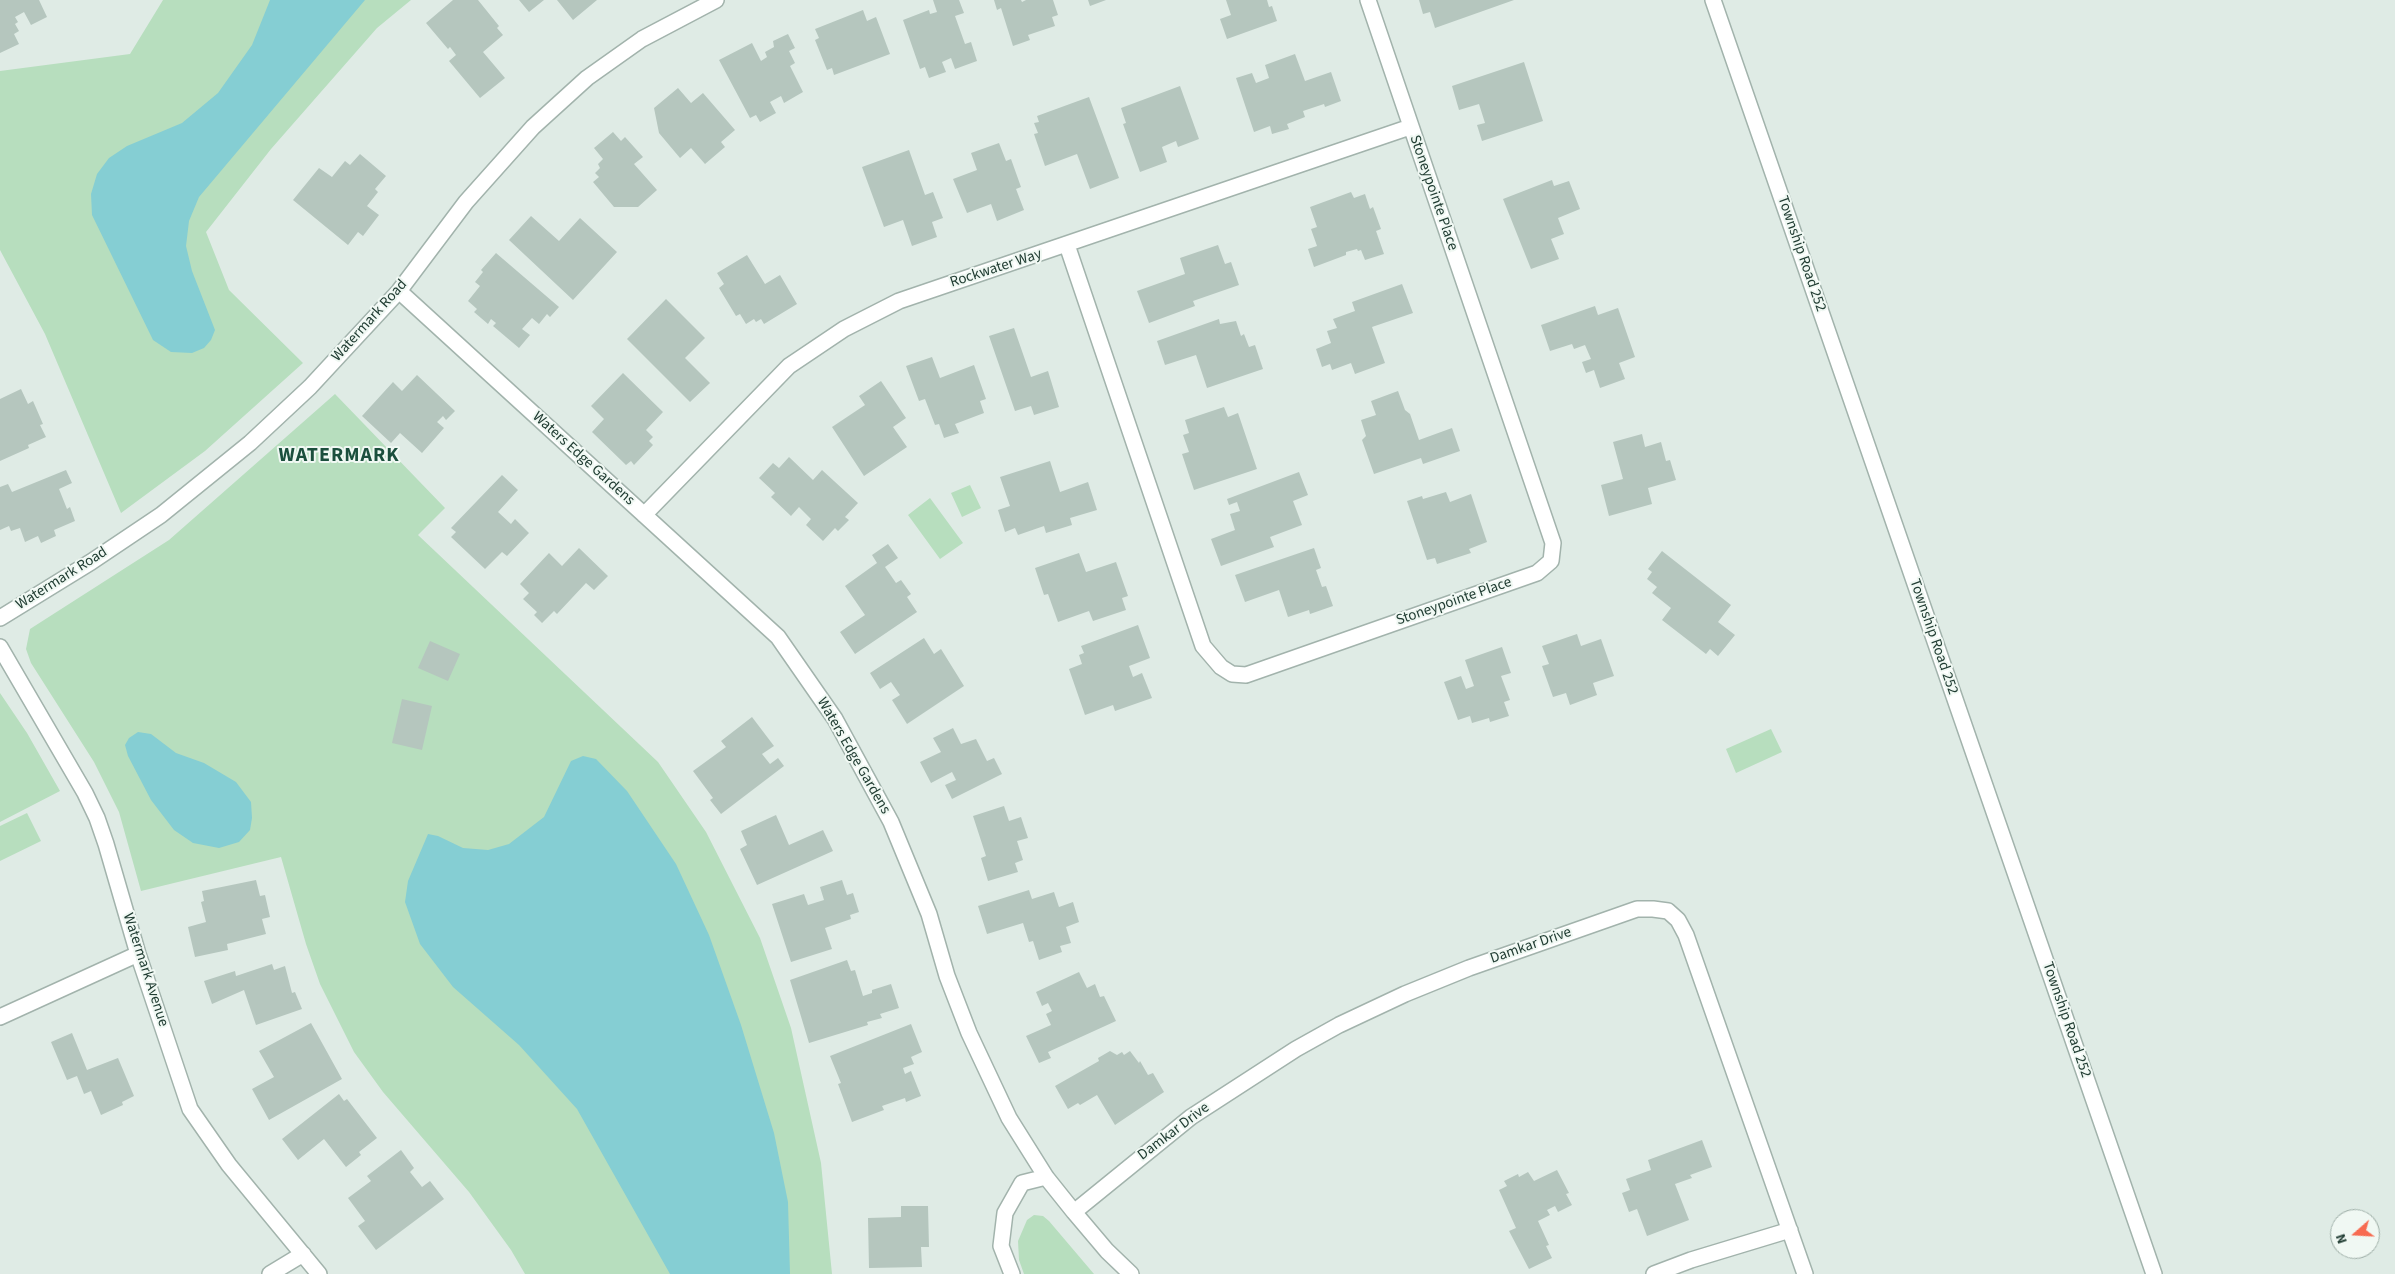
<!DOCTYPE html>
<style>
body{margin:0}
#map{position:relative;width:2395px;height:1274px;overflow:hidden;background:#dfebe5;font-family:"Source Sans 3",sans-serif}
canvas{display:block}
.north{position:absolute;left:2330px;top:1209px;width:50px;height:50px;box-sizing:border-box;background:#f0f8f3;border:1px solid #9dada6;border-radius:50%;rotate:251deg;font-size:14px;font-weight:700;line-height:20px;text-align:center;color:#203c32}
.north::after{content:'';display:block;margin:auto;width:18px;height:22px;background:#f76b51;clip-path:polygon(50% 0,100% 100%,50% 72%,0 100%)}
</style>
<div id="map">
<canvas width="2395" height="1274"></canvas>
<div class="north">N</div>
</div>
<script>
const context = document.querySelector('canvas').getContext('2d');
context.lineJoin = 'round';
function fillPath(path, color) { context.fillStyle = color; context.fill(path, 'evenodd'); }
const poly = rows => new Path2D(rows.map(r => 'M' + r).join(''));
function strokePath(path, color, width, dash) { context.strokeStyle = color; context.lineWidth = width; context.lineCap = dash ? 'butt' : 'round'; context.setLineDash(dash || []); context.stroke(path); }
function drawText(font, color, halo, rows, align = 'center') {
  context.font = font + ' "Source Sans 3",sans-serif'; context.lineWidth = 4; context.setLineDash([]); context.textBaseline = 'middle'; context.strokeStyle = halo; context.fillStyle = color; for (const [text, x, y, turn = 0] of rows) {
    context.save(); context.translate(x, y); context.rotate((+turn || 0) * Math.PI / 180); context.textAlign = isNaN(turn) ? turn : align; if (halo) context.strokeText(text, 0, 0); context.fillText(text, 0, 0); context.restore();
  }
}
fillPath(poly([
 [163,0,411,0,377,28,271,149,206,232,229,290,303,363,205,451,121,513,45,334,0,250,0,71,130,54],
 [335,394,445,508,418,535,658,762,706,832,760,938,791,1028,821,1163,832,1274,525,1274,511,1250,469,1192,383,1092,354,1052,320,984,306,944,281,857,141,891,119,812,94,762,31,663,26,649,30,629,169,540],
 [970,485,981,508,962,517,951,493],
 [930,498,963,543,940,559,908,515],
 [0,693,27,733,60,791,0,822],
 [1771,729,1782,752,1736,773,1726,749],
 [27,813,41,841,0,861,0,826],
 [1034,1215,1043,1216,1049,1221,1094,1274,1024,1274,1019,1260,1018,1241,1027,1220]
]), '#b7debe');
fillPath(poly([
 [270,0,365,0,199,197,189,221,186,246,192,271,215,330,211,340,204,348,192,353,171,352,153,340,92,215,91,194,97,174,109,158,127,146,182,123,218,93,252,45],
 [138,732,151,734,176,753,204,763,236,782,251,802,252,818,250,830,239,842,219,848,193,843,174,830,151,800,128,756,125,745,129,738],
 [583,756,596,759,627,791,676,864,709,935,741,1025,774,1133,788,1202,790,1274,670,1274,577,1109,519,1045,453,987,420,944,405,902,408,881,428,834,438,836,463,848,488,850,509,844,544,817,571,761]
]), '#85ced3');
fillPath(poly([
 [0,0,39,0,47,17,31,25,24,12,15,17,18,22,15,24,19,31,14,34,19,44,0,53],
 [453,0,478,0,499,26,497,28,503,35,483,52,505,78,480,98,449,61,456,55,450,47,448,49,426,23],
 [519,0,544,0,529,12],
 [557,0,597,0,573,20],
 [933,0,959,0,964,13,955,16,965,44,971,42,977,61,955,69,951,58,942,62,946,72,929,78,925,67,920,69,903,20,929,10,930,14,937,12],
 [994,0,1021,0,1022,2,1026,0,1053,0,1058,15,1052,17,1055,26,1028,35,1030,40,1013,46,1001,8,997,10],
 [1088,0,1106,0,1090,6],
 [1226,0,1267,0,1269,7,1272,6,1277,21,1227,39,1220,19,1231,15],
 [1419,0,1514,0,1435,28,1430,12,1423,14],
 [863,10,867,21,876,17,890,54,834,75,832,68,827,70,815,40,819,38,815,29],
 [788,34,795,48,789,51,795,63,790,66,803,92,784,103,781,96,770,102,776,113,760,122,756,115,750,118,719,60,752,43,761,61,767,57,765,52,774,47,773,41],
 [1295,54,1305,81,1331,72,1341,101,1325,107,1324,104,1303,111,1305,117,1287,124,1289,129,1272,134,1270,126,1254,132,1236,78,1252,73,1256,83,1269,78,1265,65],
 [1524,62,1543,121,1482,141,1477,125,1485,123,1479,104,1459,110,1452,86],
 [1180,86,1199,139,1178,147,1176,141,1162,147,1167,162,1140,172,1123,124,1126,123,1121,108],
 [678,88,691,103,703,93,735,130,721,142,725,147,705,164,691,148,680,158,659,133,654,108],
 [1089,97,1119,178,1090,189,1077,154,1045,166,1034,134,1038,133,1034,123,1039,122,1037,116],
 [613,132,621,141,625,137,643,157,634,164,657,190,638,207,614,207,593,182,599,177,595,173,600,168,598,164,603,159,594,148],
 [999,143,1006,161,1011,159,1021,187,1016,189,1024,210,997,221,991,204,967,213,953,179,977,170,971,153],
 [909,150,925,195,933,192,943,218,932,222,937,237,912,246,903,220,884,227,862,167],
 [360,154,386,176,375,189,378,192,367,206,379,215,363,236,358,232,348,245,293,200,319,168,332,177,345,161,350,165],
 [1552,180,1554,186,1569,181,1580,209,1558,218,1564,234,1551,239,1559,259,1531,269,1503,199],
 [1351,192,1354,198,1365,194,1370,209,1373,207,1381,229,1376,231,1384,254,1365,260,1361,250,1358,251,1357,249,1346,252,1346,255,1314,267,1308,249,1317,246,1311,229,1317,227,1310,207],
 [531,216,559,241,580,218,617,252,573,300,509,240],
 [1218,245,1225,264,1231,262,1239,285,1193,301,1195,306,1149,323,1137,291,1185,274,1180,258],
 [496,253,559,307,550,317,547,314,539,324,532,318,522,329,530,335,519,348,493,326,496,323,491,319,488,324,474,312,477,309,468,301,480,286,475,282,483,272,481,270],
 [747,255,765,284,780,275,797,304,764,324,761,319,756,322,754,319,746,324,740,314,736,316,719,288,724,284,717,273],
 [1402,284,1413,313,1372,327,1385,363,1355,374,1351,363,1332,370,1330,364,1322,367,1316,349,1331,343,1327,331,1337,328,1333,319,1355,311,1352,302],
 [666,299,705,338,685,358,710,383,690,402,627,339],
 [1595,306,1598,315,1618,308,1635,357,1619,363,1625,379,1600,388,1594,370,1586,373,1582,362,1591,359,1585,345,1574,349,1572,344,1550,351,1541,325],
 [1219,319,1220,324,1236,321,1241,336,1244,334,1249,347,1255,345,1263,369,1207,388,1196,355,1165,365,1157,341],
 [1014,328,1031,377,1048,371,1059,407,1034,415,1031,406,1015,411,989,336],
 [932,357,940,378,974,365,986,399,980,401,984,413,955,424,959,433,944,438,939,424,935,425,925,399,919,401,906,366],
 [623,373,663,412,646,430,653,437,649,441,653,445,634,465,631,461,626,465,592,432,604,419,591,406],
 [417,375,455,411,446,420,443,416,437,422,444,428,422,453,400,433,391,443,362,416,393,382,402,391],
 [881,381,906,418,893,427,907,447,864,476,832,427,865,405,859,396],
 [21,389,28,404,33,401,43,424,40,425,46,437,28,445,29,448,0,461,0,399],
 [1398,391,1405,410,1410,414,1419,440,1452,428,1460,451,1423,464,1421,458,1374,474,1362,440,1366,436,1361,420,1376,415,1371,401],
 [1224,407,1228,417,1238,413,1257,469,1194,490,1182,454,1189,452,1183,435,1189,433,1185,420],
 [1642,434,1645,447,1661,442,1666,461,1670,460,1676,480,1648,488,1652,504,1609,516,1601,485,1623,479,1613,442],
 [789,457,813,480,822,470,858,503,845,517,849,520,838,531,835,528,823,541,806,525,811,519,799,507,791,516,771,497,775,493,759,478,773,463,779,468],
 [1050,461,1060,492,1088,482,1097,510,1070,518,1072,525,1046,533,1044,526,1018,535,1015,528,1005,532,998,510,1010,506,1000,477],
 [66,470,72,483,59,489,67,509,70,507,75,521,54,530,56,536,41,543,38,536,25,542,20,528,11,531,9,526,0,530,0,487,8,484,12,492],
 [1299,472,1308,495,1293,501,1302,525,1270,537,1274,547,1221,566,1211,539,1235,530,1230,514,1240,511,1237,502,1229,505,1227,499],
 [502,475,518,490,498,512,511,524,515,519,529,533,507,556,502,552,485,569,451,537,456,532,451,528],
 [1446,492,1450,502,1471,494,1487,542,1469,549,1471,553,1437,564,1435,558,1427,560,1407,501,1422,496,1423,499],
 [888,544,898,558,885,567,896,583,901,580,911,594,907,597,917,612,855,654,840,632,865,615,845,586,877,563,872,555],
 [579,548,608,576,594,590,586,583,557,614,554,611,542,623,534,615,537,612,523,599,529,593,520,584,549,553,562,566],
 [1314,548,1321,568,1316,570,1322,587,1326,586,1333,606,1310,614,1309,610,1288,617,1279,590,1245,602,1235,575],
 [1662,551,1731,605,1718,622,1735,635,1718,656,1710,649,1706,654,1662,620,1671,608,1652,593,1657,587,1647,579,1652,572,1648,569],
 [1079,553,1086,572,1116,562,1128,596,1122,598,1126,610,1093,621,1089,611,1058,622,1048,594,1044,595,1035,568],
 [1138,625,1150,658,1129,666,1133,677,1142,673,1152,698,1115,711,1113,705,1085,715,1069,669,1082,664,1079,655,1084,653,1081,646],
 [1577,634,1581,646,1601,639,1614,676,1593,683,1597,695,1570,705,1566,693,1553,697,1542,666,1549,664,1542,646],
 [924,638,934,654,941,649,964,686,907,724,892,700,900,695,891,682,880,689,870,673],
 [430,641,460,654,448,681,418,668],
 [1502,647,1511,673,1501,676,1510,700,1504,702,1509,716,1490,722,1489,718,1472,723,1470,716,1458,720,1444,682,1461,676,1466,689,1474,686,1465,660],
 [402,699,432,706,422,750,392,743],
 [752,717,774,746,762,754,770,764,778,758,784,766,721,814,710,800,713,798,693,771,726,747,721,741],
 [953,728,961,744,976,739,987,761,994,758,1002,774,952,799,945,785,956,780,952,772,931,783,920,762,941,752,933,738],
 [1004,806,1009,821,1021,817,1028,838,1017,841,1023,860,1015,863,1018,872,988,881,981,858,986,856,973,816],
 [776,815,789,845,823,830,833,851,757,885,740,849,747,845,741,831],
 [256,880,260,896,265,895,270,917,262,919,266,934,227,944,228,950,195,957,188,927,206,922,201,902,204,901,202,891],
 [842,880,847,895,853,893,859,912,850,915,851,919,825,928,832,949,791,962,772,904,804,894,808,905,824,900,820,887],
 [1029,890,1032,899,1054,892,1059,907,1073,902,1079,922,1066,927,1071,943,1060,946,1062,952,1039,960,1033,941,1029,942,1023,923,987,934,978,906],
 [847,960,851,971,855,970,863,996,872,993,872,990,891,984,899,1008,880,1014,882,1018,867,1022,868,1025,809,1043,790,980],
 [272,964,274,970,285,966,292,993,295,992,302,1009,256,1025,244,990,212,1004,204,981,235,971,236,976],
 [1079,972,1087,988,1095,984,1100,997,1104,996,1116,1021,1048,1052,1051,1058,1039,1063,1026,1036,1051,1025,1046,1014,1052,1011,1048,1003,1042,1006,1036,992],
 [311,1023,342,1079,269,1120,252,1089,274,1077,259,1051],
 [911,1024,922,1052,911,1057,914,1064,903,1068,905,1074,911,1071,921,1096,906,1102,905,1098,882,1106,884,1110,852,1122,838,1084,841,1083,830,1056],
 [72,1033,87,1070,118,1058,134,1096,122,1102,123,1105,101,1115,91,1091,84,1094,77,1076,67,1080,51,1042],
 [1110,1051,1117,1055,1122,1052,1124,1055,1130,1051,1139,1063,1140,1061,1148,1075,1153,1073,1164,1092,1115,1125,1097,1095,1080,1105,1078,1103,1068,1109,1055,1086,1099,1061,1098,1058],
 [339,1094,344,1101,347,1099,377,1138,359,1152,361,1155,346,1167,324,1139,298,1160,282,1139],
 [1702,1140,1712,1167,1690,1175,1692,1178,1675,1184,1689,1220,1647,1236,1637,1209,1629,1212,1622,1193,1630,1190,1626,1179,1651,1170,1648,1160],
 [401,1150,414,1168,410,1172,422,1187,430,1181,444,1199,376,1250,358,1226,365,1221,348,1198,371,1181,367,1176],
 [1557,1170,1569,1193,1566,1194,1572,1205,1558,1212,1555,1206,1547,1210,1550,1215,1538,1221,1549,1245,1546,1246,1552,1258,1529,1269,1509,1231,1516,1228,1499,1190,1507,1186,1504,1181,1518,1174,1519,1177,1528,1172,1534,1181],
 [901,1206,928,1206,929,1247,921,1247,922,1267,869,1268,868,1218,901,1217]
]), '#b5c6be');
const minor = poly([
 [1713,0,2154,1274],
 [1067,245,1203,646,1221,667,1232,674,1246,675,1537,573,1551,561,1553,543,1368,0],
 [399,291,778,637,835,719,891,822,929,914,947,976,969,1033,1009,1118,1046,1177,1074,1212,1107,1251,1131,1274],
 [644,515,789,366,844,329,899,301,1410,127],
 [0,618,91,562,161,515,250,443,310,387,399,291,466,202,533,127,587,78,642,39,716,0],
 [0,647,85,793,97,818,106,844,138,954,190,1109,229,1165,319,1274],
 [0,1017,138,954],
 [1074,1212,1191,1117,1296,1049,1339,1025,1405,994,1469,968,1637,909,1653,909,1668,911,1678,920,1686,935,1805,1274],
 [270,1274,303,1254],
 [1012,1274,1001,1246,1005,1213,1022,1183,1046,1177],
 [1654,1274,1691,1260,1790,1230]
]);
strokePath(minor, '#a2b3ac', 18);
strokePath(minor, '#fff', 15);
drawText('15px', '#203c32', '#f0f8f3', [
 ["Stoneypointe Place",1433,193,71],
 ["Township Road 252",1801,254,71],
 ["Rockwater Way",996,269,-18],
 ["Watermark Road",370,321,-48],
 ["Waters Edge Gardens",583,459,42],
 ["Watermark Road",62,579,-32],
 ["Stoneypointe Place",1454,602,-19],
 ["Township Road 252",1933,637,71],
 ["Waters Edge Gardens",853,756,60],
 ["Damkar Drive",1531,946,-19],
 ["Watermark Avenue",145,970,72],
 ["Township Road 252",2066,1020,71],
 ["Damkar Drive",1174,1132,-37]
]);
context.letterSpacing = '1px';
drawText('bold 20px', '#1b4f3d', '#f0f8f3', [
 ["WATERMARK",339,457]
]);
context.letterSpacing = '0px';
</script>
